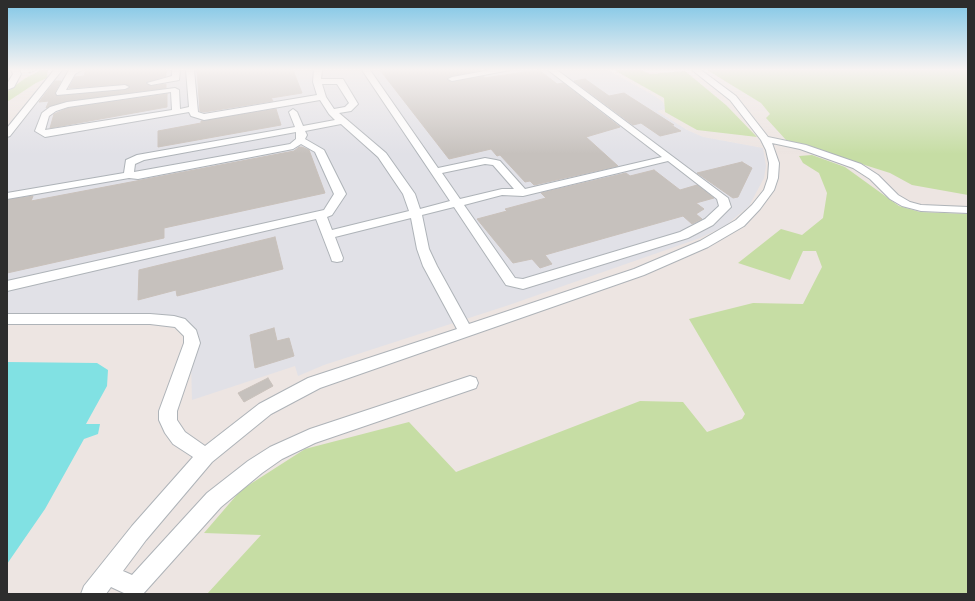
<!DOCTYPE html>
<style>
body{margin:0}
#map{position:relative;width:975px;height:601px;overflow:hidden;background:#ede5e2;font-family:Karla,sans-serif}
canvas{display:block}
.frame{position:absolute;inset:0;border:8px solid #2d2d2d;pointer-events:none}
</style>
<div id="map">
<canvas width="975" height="601"></canvas>
<div class="frame"></div>
</div>
<script>
const context = document.querySelector('canvas').getContext('2d');
context.lineJoin = 'round';
function fillPath(path, color) { context.fillStyle = color; context.fill(path, 'evenodd'); }
const poly = rows => new Path2D(rows.map(r => 'M' + r).join(''));
function strokePath(path, color, width, dash) { context.strokeStyle = color; context.lineWidth = width; context.lineCap = dash ? 'butt' : 'round'; context.setLineDash(dash || []); context.stroke(path); }
fillPath(poly([
 [57,70,608,70,655,96,663,102,666,109,657,111,687,130,703,137,763,148,766,166,764,178,749,206,725,226,700,238,509,305,324,365,298,376,295,366,192,400,191,362,186,336,179,328,172,325,149,323,7,323,7,132]
]), '#e1e1e7');
fillPath(poly([
 [41,70,48,70,47,78,36,83,7,102,7,92,24,79],
 [614,70,641,70,650,74,685,71,726,105,757,137,697,130,665,112,664,98],
 [707,70,968,70,968,195,912,185,890,173,786,140,766,118,770,114,761,103],
 [812,155,845,167,899,206,920,212,968,214,968,594,207,594,261,535,204,533,241,490,305,449,409,422,456,472,640,401,683,402,707,432,742,419,745,414,689,319,753,303,803,304,822,267,816,251,803,251,790,280,738,263,781,229,802,235,823,218,827,193,819,173,803,163,799,156]
]), '#c6dda4');
fillPath(poly([
 [7,362,97,363,108,370,107,386,86,424,100,424,98,434,84,439,45,509,7,564]
]), '#81e1e3');
const building = poly([
 [86,70,166,70,166,76,147,82,146,83,151,86,166,84,166,88,67,101,46,108,49,101,39,102,55,81,61,81,55,92,57,96,125,90,130,88,125,84,69,88,75,77,84,76,86,70],
 [197,70,293,70,302,93,271,98,273,101,204,112,200,111,197,70],
 [380,70,480,70,452,76,447,78,452,82,484,76,484,78,539,70,557,84,563,83,620,127,586,137,618,166,534,185,530,181,525,182,500,155,497,156,491,149,449,159,380,70],
 [585,79,609,96,624,93,674,125,671,125,681,131,660,136,641,123,633,125,574,81,585,79],
 [167,94,167,107,50,128,54,114,68,108,167,94],
 [276,109,281,125,158,147,158,131,201,123,201,121,276,109],
 [299,147,302,147,309,150,325,193,164,228,164,238,7,273,7,200,33,196,31,201,294,151,299,147],
 [742,162,752,168,738,197,733,198,697,173,742,162],
 [654,170,680,190,697,185,714,198,696,203,704,209,696,214,702,219,692,224,683,216,545,255,552,264,540,268,532,259,513,263,477,219,507,211,505,209,546,198,541,193,626,173,630,176,654,170],
 [275,237,283,269,177,296,176,290,138,300,139,270,275,237],
 [274,328,277,341,289,338,294,356,255,368,250,335,274,328],
 [268,378,273,386,244,402,238,393,268,378]
]);
fillPath(building, '#c6c1bd');
strokePath(building, '#c9c1bb', 1);
const minor = poly([
 [11,70,19,70,21,74,14,87,7,90,7,84,13,74,11,70],
 [54,70,62,70,10,136,7,137,7,128,54,70],
 [69,70,82,70,75,74,66,90,125,85,129,87,125,89,57,95,56,93,69,70],
 [172,70,180,70,179,80,151,85,147,83,172,76,172,70],
 [186,70,194,70,198,112,204,114,317,95,313,82,314,70,322,70,321,79,343,79,358,104,351,111,339,113,386,153,415,194,420,209,450,201,362,70,370,70,438,168,485,158,496,160,500,161,525,189,662,157,548,70,557,70,728,198,731,207,713,225,688,238,523,289,506,285,454,207,422,215,429,249,437,266,469,324,634,269,700,241,736,220,752,205,764,190,768,178,769,163,766,150,761,140,730,100,692,70,701,70,736,96,768,137,806,145,861,164,878,175,898,195,910,202,921,205,968,207,968,213,921,211,902,206,890,199,870,179,853,168,800,149,772,143,779,163,778,178,774,190,760,209,744,226,708,247,644,275,320,388,271,414,212,462,146,540,123,571,132,575,207,493,248,461,270,447,310,429,470,376,476,378,478,383,476,388,315,443,282,459,262,473,221,507,143,594,126,594,111,587,106,594,81,594,84,586,132,526,193,457,173,444,165,433,159,420,159,411,184,343,184,336,175,327,150,324,7,324,7,314,150,314,174,316,185,319,196,330,200,343,177,411,177,420,185,432,205,446,259,404,308,378,457,329,423,266,417,249,411,218,335,237,343,258,342,261,337,262,332,261,331,258,316,219,7,291,7,281,324,210,334,194,315,152,301,144,293,149,138,179,129,178,7,199,7,193,124,173,126,160,137,155,295,127,289,112,293,109,297,112,303,126,335,120,329,114,320,100,204,120,191,116,189,112,45,137,35,131,42,113,50,107,67,102,175,88,179,90,180,109,189,107,186,70],
 [322,84,337,84,349,103,345,107,334,109,326,97,322,84],
 [171,92,172,110,45,130,49,116,56,111,68,107,171,92],
 [341,124,378,157,403,194,409,211,332,230,327,217,332,215,346,194,324,150,305,139,307,135,305,131,341,124],
 [296,132,296,139,290,144,134,172,135,164,144,160,296,132],
 [668,161,717,199,719,206,705,219,680,232,523,279,515,278,464,205,502,195,523,196,668,161],
 [485,164,493,165,514,189,502,189,460,199,442,173,485,164],
 [490,70,510,70,452,81,448,79,452,77,490,70]
]);
strokePath(minor, '#aeb3b8', 2);
strokePath(poly([
 [29,73,36,70]
]), '#c4c4c4', 1.5, [2, 1.5]);
fillPath(minor, '#fff');
const sky = context.createLinearGradient(0, 0, 0, 154);
sky.addColorStop(0, '#7fc6e6');
sky.addColorStop(0.45, '#f7f3f2');
sky.addColorStop(1, '#f7f3f200');
context.fillStyle = sky;
context.fillRect(0, 0, 975, 154);
</script>
